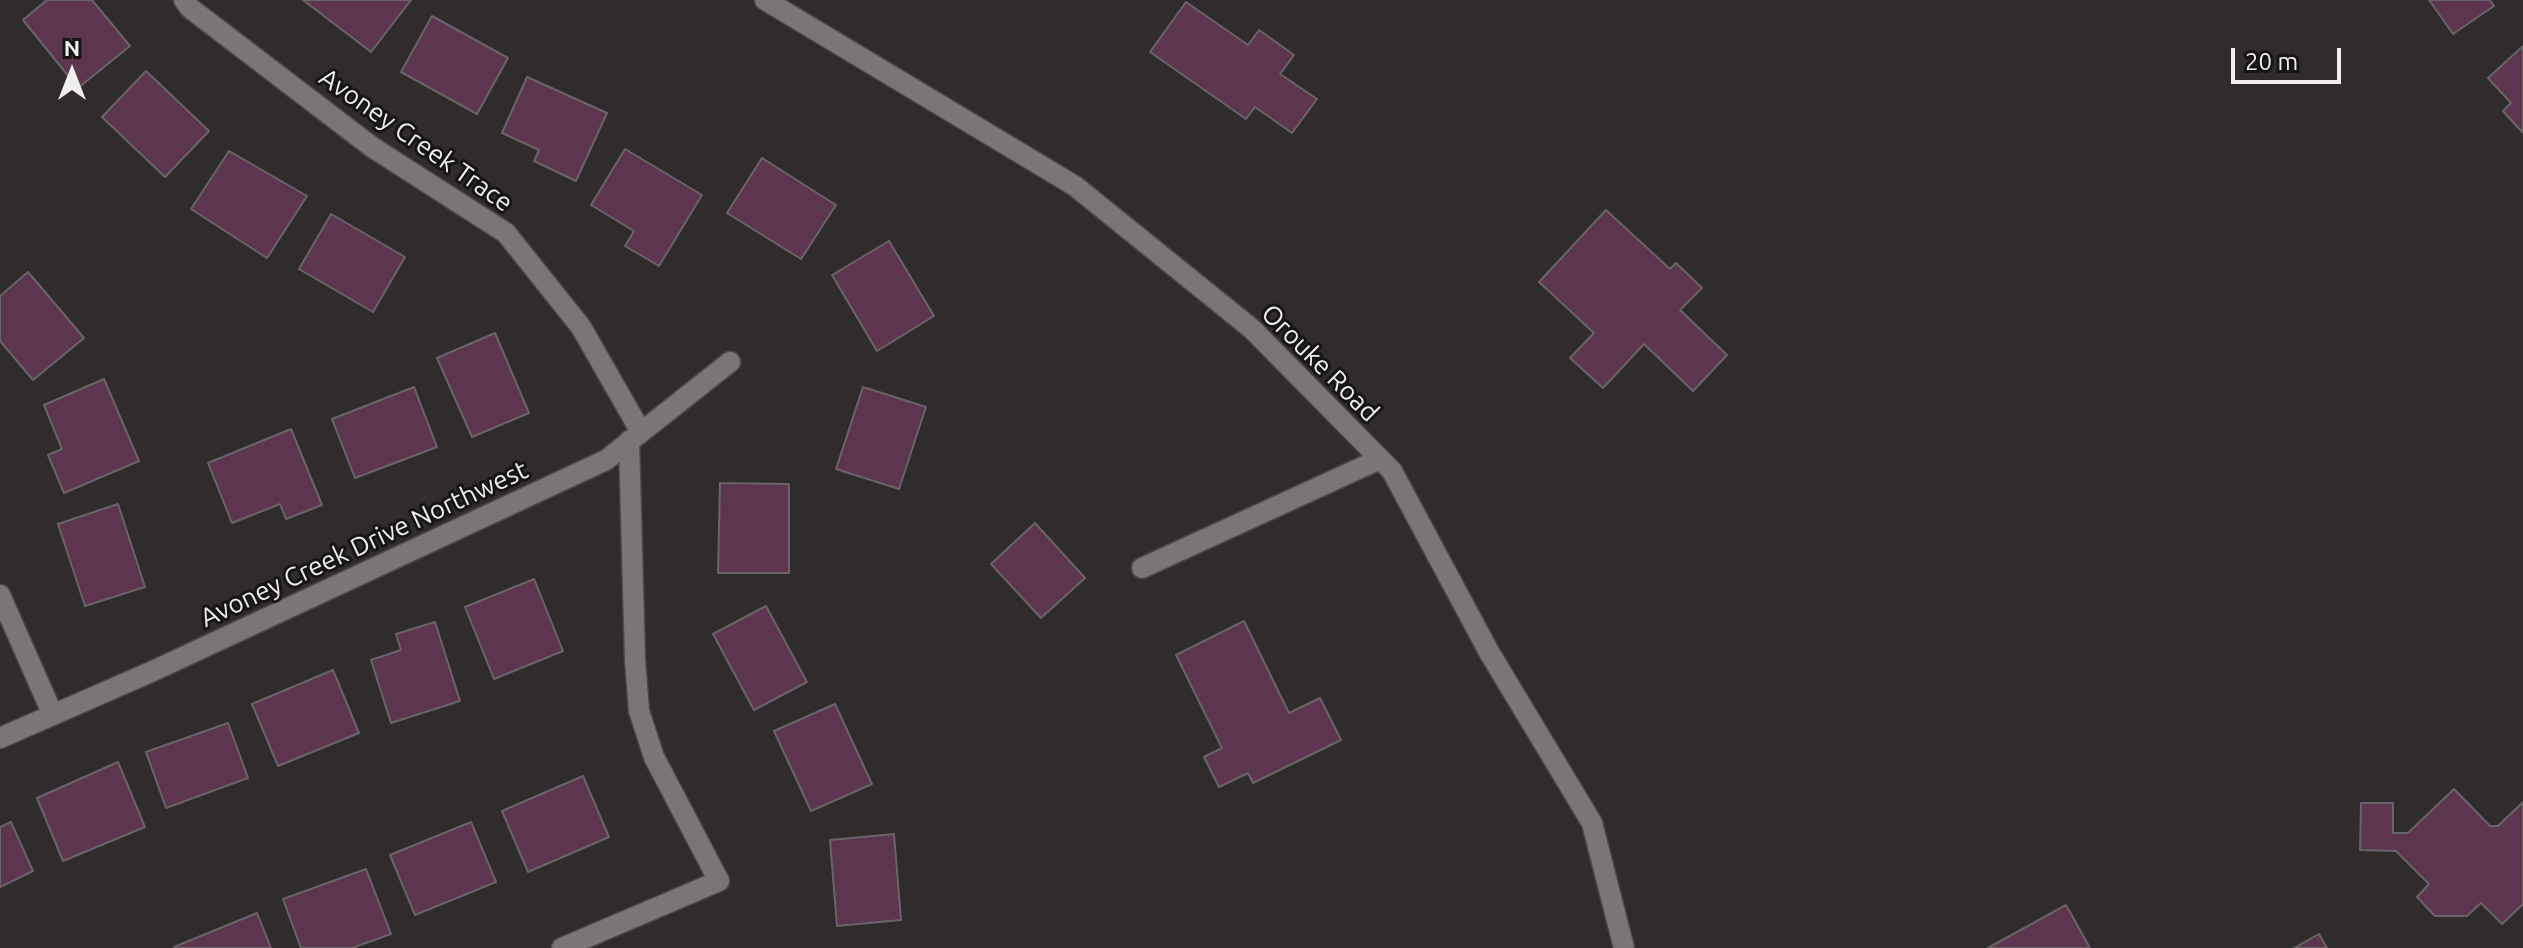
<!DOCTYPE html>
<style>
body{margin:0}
#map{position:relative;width:2523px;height:948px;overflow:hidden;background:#302c2e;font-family:Ubuntu,sans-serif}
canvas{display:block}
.north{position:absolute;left:32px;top:32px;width:80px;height:80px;-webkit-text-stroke:6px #171516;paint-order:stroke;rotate:0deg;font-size:22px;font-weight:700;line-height:32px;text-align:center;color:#f1eef0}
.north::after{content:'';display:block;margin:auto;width:28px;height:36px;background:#f1eef0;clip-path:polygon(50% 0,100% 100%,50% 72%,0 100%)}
.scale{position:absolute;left:2231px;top:48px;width:110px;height:36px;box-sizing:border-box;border:4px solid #f1eef0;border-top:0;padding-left:10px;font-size:24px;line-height:28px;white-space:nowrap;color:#f1eef0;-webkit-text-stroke:6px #171516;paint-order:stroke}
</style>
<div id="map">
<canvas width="2523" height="948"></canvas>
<div class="north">N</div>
<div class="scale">20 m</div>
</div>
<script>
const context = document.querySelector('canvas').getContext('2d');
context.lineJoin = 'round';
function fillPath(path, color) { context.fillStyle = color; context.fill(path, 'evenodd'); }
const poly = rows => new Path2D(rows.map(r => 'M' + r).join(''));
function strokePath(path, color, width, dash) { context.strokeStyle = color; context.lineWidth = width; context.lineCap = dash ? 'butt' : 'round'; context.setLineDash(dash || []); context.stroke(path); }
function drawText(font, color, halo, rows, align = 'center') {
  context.font = font + ' Ubuntu,sans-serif'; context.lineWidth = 6; context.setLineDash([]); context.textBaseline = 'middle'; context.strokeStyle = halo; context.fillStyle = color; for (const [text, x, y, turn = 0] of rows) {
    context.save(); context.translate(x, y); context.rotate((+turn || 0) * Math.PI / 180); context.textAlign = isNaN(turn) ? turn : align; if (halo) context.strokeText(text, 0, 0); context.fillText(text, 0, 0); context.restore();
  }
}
const building = poly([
 [47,0,92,0,130,46,78,88,23,20,47,0],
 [303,0,411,0,371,52,303,0],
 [2429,0,2490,0,2494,6,2453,34,2429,0],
 [1186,2,1248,45,1259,30,1294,55,1280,74,1317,99,1292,133,1255,107,1246,119,1150,52,1186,2],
 [432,16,508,58,477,114,401,72,432,16],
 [2523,46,2523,133,2503,111,2511,103,2488,78,2523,46],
 [146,71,209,131,165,177,102,117,146,71],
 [527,77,607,113,576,181,534,161,539,150,502,133,527,77],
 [625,149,702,195,659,266,625,246,634,231,591,205,625,149],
 [229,151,307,196,267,258,191,209,229,151],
 [762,158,836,205,801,259,727,213,762,158],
 [1606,210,1670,269,1676,263,1702,288,1680,310,1727,355,1693,391,1644,344,1603,388,1570,358,1594,333,1539,282,1606,210],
 [331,214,405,257,373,312,299,269,331,214],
 [889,241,934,316,877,351,832,275,889,241],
 [28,272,84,338,33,380,0,341,0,296,28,272],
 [495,333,529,413,472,437,437,358,495,333],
 [104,379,139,461,64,493,48,455,62,449,44,405,104,379],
 [414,387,437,447,355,478,332,419,414,387],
 [863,387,926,407,899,489,836,469,863,387],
 [291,429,322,505,286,519,280,504,232,523,208,463,291,429],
 [720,483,789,484,789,573,718,573,720,483],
 [118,504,145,587,85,606,58,524,118,504],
 [1035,523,1085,578,1041,618,991,564,1035,523],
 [534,579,563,651,494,679,465,607,534,579],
 [766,606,807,682,754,710,713,634,766,606],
 [1244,621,1289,713,1320,698,1341,740,1253,783,1248,773,1219,787,1204,757,1222,748,1176,655,1244,621],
 [435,622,460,701,391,723,371,660,401,650,396,634,435,622],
 [333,670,359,733,278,766,252,704,333,670],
 [835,704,872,784,811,811,774,731,835,704],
 [228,723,248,778,166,808,146,752,228,723],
 [118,762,145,827,63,861,37,798,118,762],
 [583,776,609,837,528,872,502,811,583,776],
 [2454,789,2490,826,2498,826,2523,802,2523,904,2502,924,2481,903,2467,916,2435,916,2417,897,2429,884,2396,851,2360,850,2361,803,2393,803,2393,833,2408,833,2454,789],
 [11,822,33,871,0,887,0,827,11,822],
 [471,822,496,882,415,915,390,855,471,822],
 [894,834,901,920,837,926,830,840,894,834],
 [366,869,391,934,352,948,301,948,283,899,366,869],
 [2066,905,2090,948,1988,948,2066,905],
 [257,913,271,948,175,948,174,947,257,913],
 [2319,934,2327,948,2294,948,2319,934]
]);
fillPath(building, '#5d354e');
strokePath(building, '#696467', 2);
const service = poly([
 [1142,568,1380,459]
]);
const minor = poly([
 [184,0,190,8,372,147,506,233,581,327,641,432],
 [0,595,53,715],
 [0,738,153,671,606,460,730,362],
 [562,948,719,881,654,757,639,711,635,660,629,441]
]);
const tertiary = poly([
 [765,0,1075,186,1252,329,1392,471,1489,652,1592,823,1624,948]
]);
strokePath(service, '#4c484a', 23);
strokePath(minor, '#4c484a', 23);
strokePath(tertiary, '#4c484a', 23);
strokePath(service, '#7a7578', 20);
strokePath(minor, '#7a7578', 20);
strokePath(tertiary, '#7a7578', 20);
drawText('26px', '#f1eef0', '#171516', [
 ["Avoney Creek Trace",416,140,35],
 ["Orouke Road",1320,363,45],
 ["Avoney Creek Drive Northwest",364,544,-25]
]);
</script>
